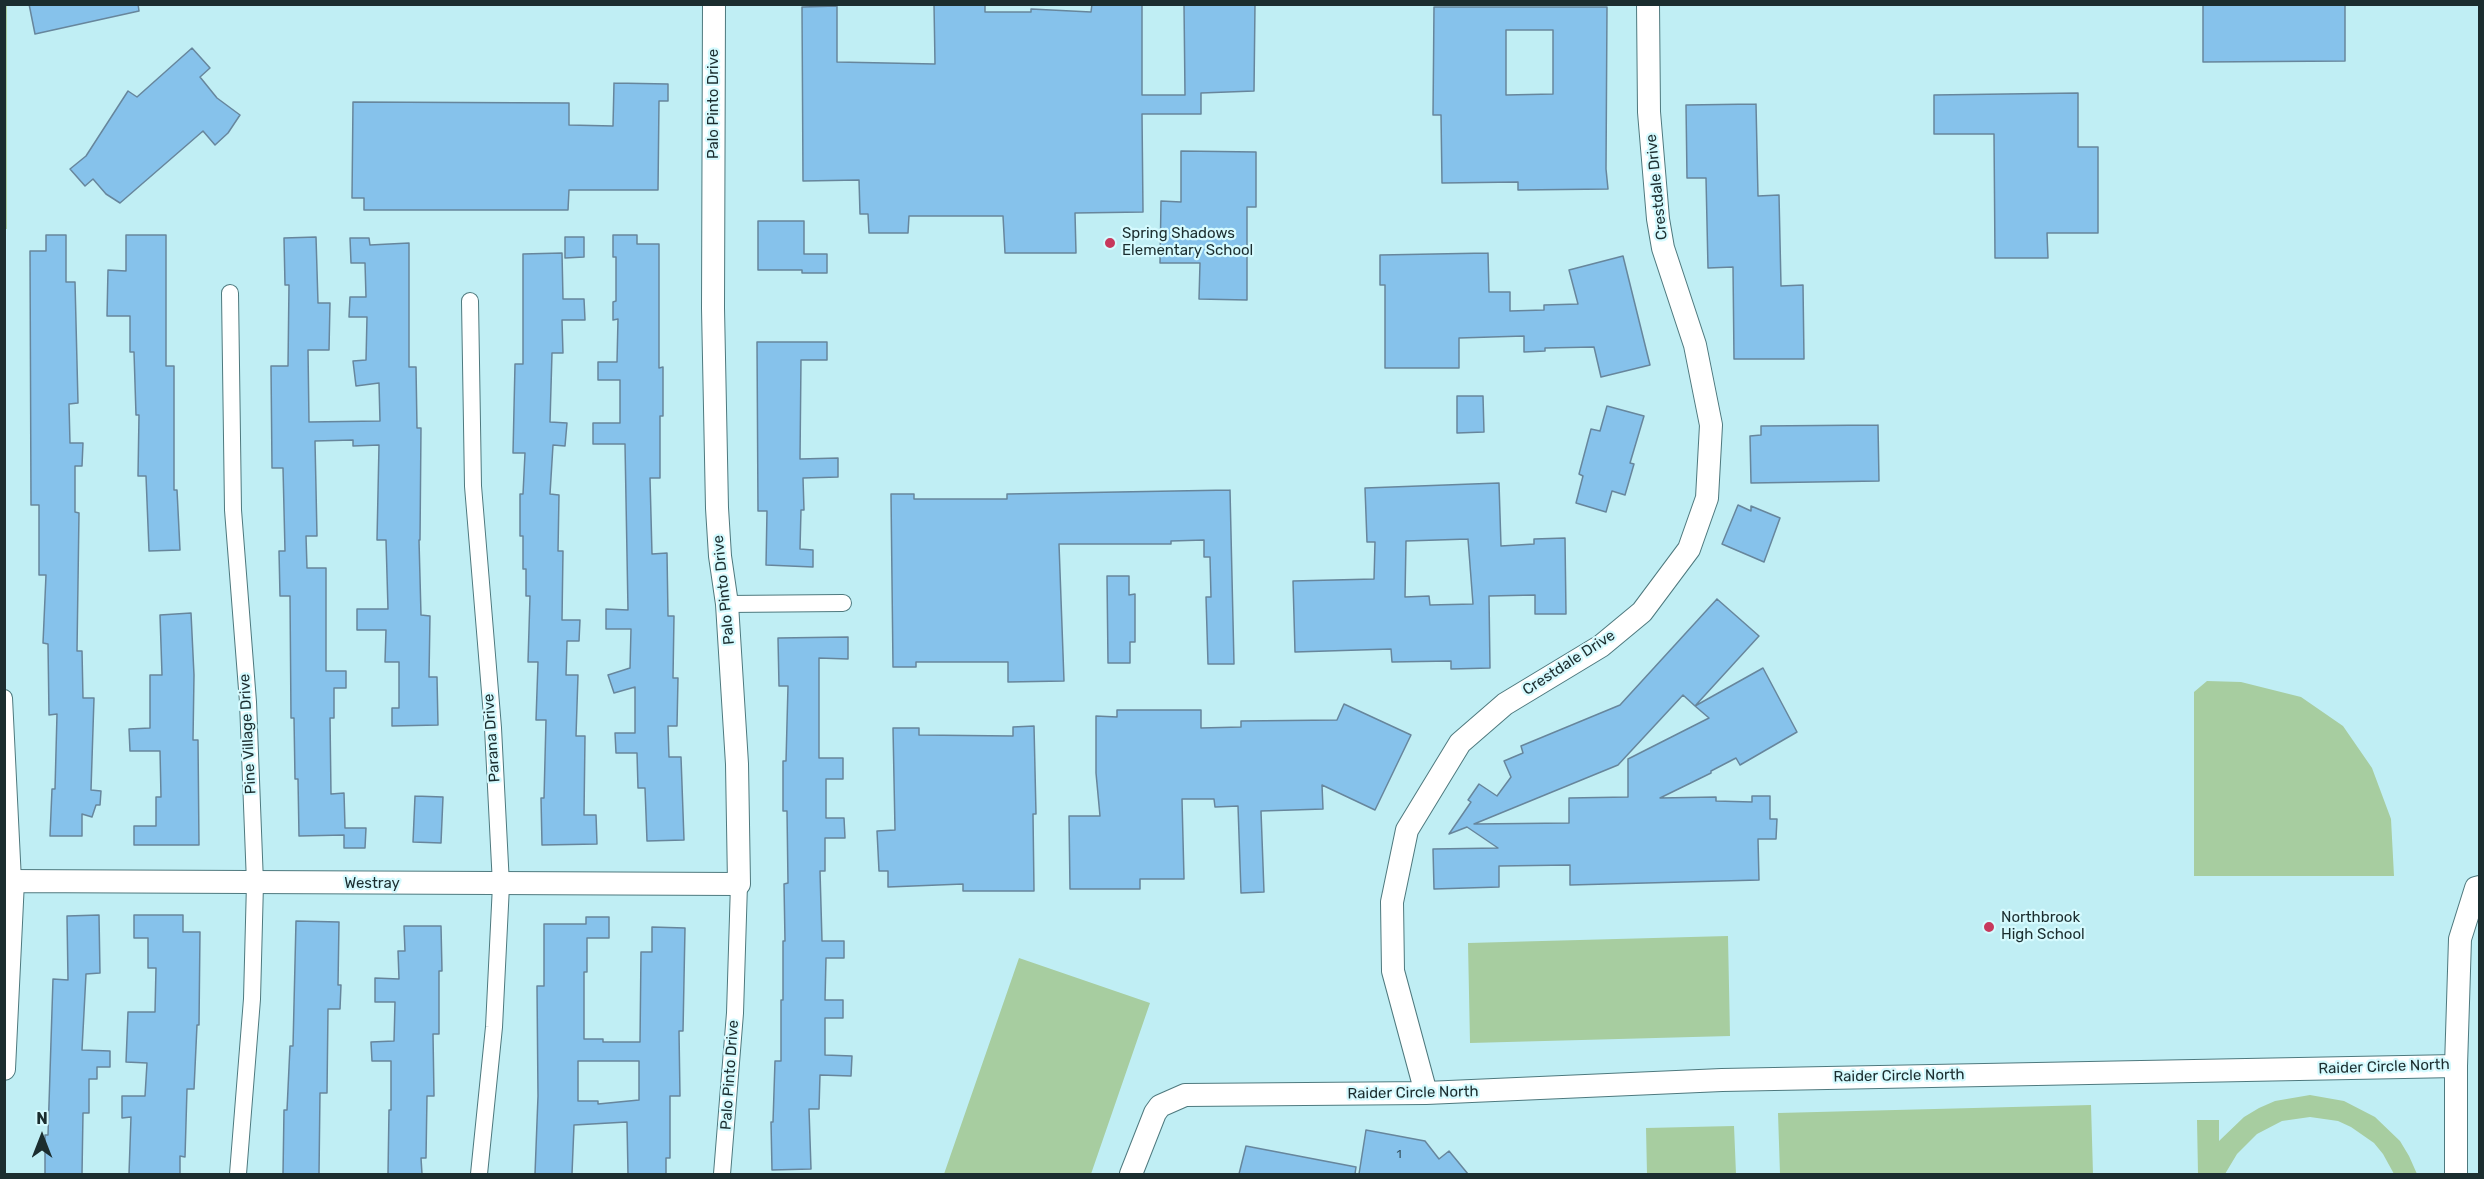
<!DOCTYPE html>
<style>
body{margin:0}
#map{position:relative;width:2484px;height:1179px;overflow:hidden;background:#c0eef4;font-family:Rubik,sans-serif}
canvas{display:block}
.frame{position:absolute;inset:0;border:6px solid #1b2d2f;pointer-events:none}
.north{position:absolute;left:12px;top:1107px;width:60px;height:60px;-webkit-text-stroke:4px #d5fafe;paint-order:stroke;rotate:0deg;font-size:16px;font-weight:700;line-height:24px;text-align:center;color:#1b2d2f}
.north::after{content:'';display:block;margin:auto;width:21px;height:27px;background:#1b2d2f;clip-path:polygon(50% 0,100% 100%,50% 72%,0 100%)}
</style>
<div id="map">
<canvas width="2484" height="1179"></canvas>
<div class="frame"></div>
<div class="north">N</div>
</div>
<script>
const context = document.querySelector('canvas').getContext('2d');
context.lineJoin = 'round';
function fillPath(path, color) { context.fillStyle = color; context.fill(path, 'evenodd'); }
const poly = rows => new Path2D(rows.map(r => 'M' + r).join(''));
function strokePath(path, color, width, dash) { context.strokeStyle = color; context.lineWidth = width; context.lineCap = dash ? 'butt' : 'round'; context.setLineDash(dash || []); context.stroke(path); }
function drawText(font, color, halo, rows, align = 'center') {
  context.font = font + ' Rubik,sans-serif'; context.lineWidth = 4.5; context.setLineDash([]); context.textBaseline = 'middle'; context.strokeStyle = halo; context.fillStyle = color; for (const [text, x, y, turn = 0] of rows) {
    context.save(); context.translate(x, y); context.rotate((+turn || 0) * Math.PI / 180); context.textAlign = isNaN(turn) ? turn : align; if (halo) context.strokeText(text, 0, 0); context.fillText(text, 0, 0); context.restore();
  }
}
fillPath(poly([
 [4,5,7,5,7,229,4,229],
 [2207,681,2241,682,2301,697,2343,726,2372,768,2391,819,2394,876,2194,876,2194,692],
 [1728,936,1730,1036,1470,1043,1468,943],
 [1019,958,1150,1003,1091,1174,944,1174],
 [2310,1095,2344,1101,2375,1117,2400,1141,2409,1156,2417,1174,2394,1174,2383,1154,2374,1143,2351,1127,2338,1121,2310,1117,2282,1121,2257,1134,2237,1154,2225,1174,2198,1174,2197,1120,2219,1120,2219,1141,2244,1117,2259,1108,2275,1101],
 [2091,1105,2093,1174,1780,1174,1778,1113],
 [1734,1126,1736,1174,1647,1174,1646,1128]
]), '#a7cda0');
const building = poly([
 [29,4,138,4,139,11,35,34,29,4],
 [934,4,985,4,985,12,1031,12,1031,9,1091,12,1092,4,1142,4,1142,95,1185,95,1184,4,1255,4,1254,91,1201,93,1201,114,1142,114,1143,212,1075,213,1076,253,1005,253,1003,216,909,216,908,233,869,233,868,214,860,214,859,180,803,181,802,7,837,6,837,62,935,64,934,4],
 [2203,4,2345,4,2345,61,2203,62,2203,4],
 [1434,7,1607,7,1606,169,1608,189,1518,190,1518,182,1442,183,1441,115,1433,115,1434,7],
 [1506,30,1553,30,1553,94,1506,95,1506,30],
 [192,48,210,68,200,77,217,98,240,115,228,133,215,145,203,131,120,203,106,194,93,179,85,186,70,169,86,156,128,91,137,97,192,48],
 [614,83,668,84,668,101,659,101,658,190,569,190,568,210,364,210,364,198,352,198,353,102,569,103,569,125,613,126,614,83],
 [2078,93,2078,147,2098,147,2098,233,2047,233,2048,258,1995,258,1994,134,1934,134,1934,95,2078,93],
 [1756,104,1758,196,1779,195,1781,286,1803,285,1804,359,1734,359,1733,267,1708,268,1706,178,1687,178,1686,105,1756,104],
 [1181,151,1256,152,1256,207,1247,207,1247,300,1199,299,1200,263,1160,263,1161,201,1181,202,1181,151],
 [758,221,804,221,804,254,827,254,827,273,802,273,802,270,758,270,758,221],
 [46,235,66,235,66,282,75,282,78,403,69,404,70,443,83,443,82,466,75,466,75,512,79,513,77,651,82,651,83,698,94,698,91,790,101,791,100,805,96,805,92,817,82,814,82,836,50,836,52,789,55,789,57,714,49,715,48,644,43,643,46,575,39,575,39,505,31,505,30,251,46,251,46,235],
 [126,235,166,235,166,366,174,366,174,490,177,490,180,550,149,551,146,476,138,476,139,415,136,415,134,352,130,352,130,316,107,316,108,270,126,271,126,235],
 [613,235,637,235,637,244,659,244,659,368,663,367,663,416,660,416,660,478,650,478,652,554,667,553,668,616,674,616,673,678,678,678,677,726,668,726,669,757,681,757,684,840,647,841,645,788,638,788,637,753,616,753,615,733,635,733,635,687,614,693,608,675,630,668,631,629,606,629,606,609,628,610,625,444,593,444,593,423,620,423,620,380,598,380,598,362,617,362,618,319,613,320,613,302,616,301,616,257,613,257,613,235],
 [316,237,318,303,330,303,329,350,308,350,309,422,380,421,379,383,356,386,353,361,366,360,367,317,349,317,350,297,366,297,365,263,351,263,350,238,369,238,370,245,409,243,409,367,416,367,417,428,421,428,420,540,419,540,421,615,430,616,429,677,437,677,438,725,392,726,392,708,399,708,399,662,385,662,386,630,357,630,357,609,388,609,386,540,377,540,379,445,353,446,353,440,315,441,317,536,306,536,307,568,326,568,326,671,346,671,346,688,334,688,334,718,330,718,331,794,344,793,345,828,366,828,365,848,344,848,344,835,299,836,298,779,295,779,294,718,291,718,290,596,280,596,279,551,285,551,283,468,272,468,271,366,288,366,289,285,285,285,284,238,316,237],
 [565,237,584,237,584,257,565,258,565,237],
 [562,253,563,299,584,299,585,320,562,320,563,353,552,353,550,422,567,423,565,446,553,445,550,494,559,495,558,551,563,551,562,620,580,620,579,641,567,641,566,675,578,675,576,736,585,736,584,815,596,815,597,844,542,845,541,798,544,798,546,720,536,720,538,662,528,662,530,596,526,596,526,569,523,569,523,536,520,536,520,494,523,494,525,453,513,453,515,364,523,364,523,254,562,253],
 [1488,253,1489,292,1510,292,1510,311,1544,310,1544,305,1578,304,1569,270,1623,256,1650,365,1601,377,1594,347,1545,348,1545,351,1524,352,1524,336,1459,338,1459,368,1385,368,1385,285,1380,285,1380,255,1488,253],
 [757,342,827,342,827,360,801,360,800,459,838,458,838,477,803,478,804,510,801,510,800,549,813,550,813,567,766,565,767,511,758,511,757,342],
 [1457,396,1483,396,1484,432,1457,433,1457,396],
 [1607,406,1644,416,1630,463,1634,464,1625,495,1612,491,1606,512,1576,503,1583,476,1579,474,1591,429,1600,431,1607,406],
 [1878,425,1879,481,1751,483,1750,436,1761,435,1761,426,1878,425],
 [1499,483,1501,546,1534,544,1534,539,1565,538,1566,614,1535,614,1535,595,1489,596,1490,668,1451,669,1451,661,1392,662,1391,649,1295,652,1293,581,1374,579,1375,542,1367,542,1365,488,1499,483],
 [1468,539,1473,604,1430,605,1429,596,1405,597,1406,541,1468,539],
 [1230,490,1234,664,1208,664,1206,597,1211,597,1210,557,1204,557,1204,540,1171,541,1171,544,1059,544,1064,681,1008,682,1008,662,916,662,916,667,893,667,891,494,914,494,914,499,1007,499,1007,494,1230,490],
 [1738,505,1751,511,1751,506,1780,518,1764,562,1722,544,1738,505],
 [1107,576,1129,576,1129,595,1135,594,1135,642,1130,642,1130,663,1108,663,1107,576],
 [1717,599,1759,636,1695,706,1683,695,1618,765,1474,824,1569,823,1569,798,1628,797,1628,759,1709,718,1695,706,1763,668,1797,732,1740,765,1736,758,1711,771,1711,773,1660,798,1716,797,1716,801,1752,802,1752,796,1770,796,1770,819,1777,819,1776,839,1758,839,1759,880,1570,885,1570,865,1499,866,1499,887,1434,889,1433,849,1498,848,1467,827,1449,834,1471,802,1468,800,1479,784,1497,796,1511,777,1504,761,1523,753,1521,746,1620,705,1717,599],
 [191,613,194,675,193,740,198,740,199,845,134,845,134,826,156,826,156,797,161,797,160,751,130,751,129,729,150,728,150,675,162,675,160,615,191,613],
 [848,637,848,659,819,658,819,758,843,758,843,779,826,779,826,818,844,818,845,838,825,838,825,871,820,871,822,941,844,941,844,958,826,958,825,1000,843,1000,843,1018,825,1018,825,1055,852,1056,851,1076,820,1075,819,1109,809,1109,811,1169,772,1170,771,1122,773,1122,775,1061,781,1061,781,1000,783,1000,783,941,785,941,784,884,788,883,787,811,783,811,783,761,786,761,788,686,779,686,778,638,848,637],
 [1344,704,1411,735,1375,810,1322,785,1323,809,1261,811,1264,892,1241,893,1238,806,1215,807,1214,799,1182,799,1184,879,1140,879,1140,889,1070,889,1069,816,1100,816,1096,773,1096,716,1117,717,1117,710,1201,710,1201,728,1241,727,1241,721,1337,720,1344,704],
 [1034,726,1036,814,1033,814,1034,891,963,891,963,884,888,887,888,871,879,871,877,831,895,830,893,728,919,728,919,735,1013,736,1013,727,1034,726],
 [415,796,443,797,441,843,413,842,415,796],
 [99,915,100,973,86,974,82,1050,110,1051,110,1067,97,1067,97,1079,89,1079,89,1113,83,1113,82,1174,45,1174,45,1135,48,1135,53,979,68,980,67,916,99,915],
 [134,915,183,915,183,932,200,932,199,1025,197,1025,194,1089,187,1089,185,1157,180,1156,180,1174,129,1174,131,1117,122,1118,122,1096,145,1096,147,1063,126,1062,128,1012,155,1012,156,968,148,968,148,938,134,938,134,915],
 [586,917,609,917,609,938,587,938,587,972,584,972,584,1039,603,1039,603,1042,640,1042,641,952,652,952,652,927,685,928,683,1031,679,1031,680,1096,670,1096,670,1158,666,1158,666,1174,628,1174,627,1122,574,1125,572,1174,535,1174,538,1096,537,986,544,986,544,924,586,924,586,917],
 [578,1061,639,1061,639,1100,598,1104,598,1101,578,1101,578,1061],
 [296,921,339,922,338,985,341,985,340,1009,328,1009,327,1093,320,1093,319,1174,283,1174,284,1110,287,1110,290,1046,293,1046,296,921],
 [404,926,441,926,442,971,439,971,439,1034,433,1034,434,1096,427,1096,426,1158,421,1158,422,1174,388,1174,389,1110,391,1110,391,1061,372,1061,371,1042,394,1041,395,1002,375,1002,375,978,399,979,398,951,405,951,404,926],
 [1366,1130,1425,1141,1439,1159,1449,1151,1468,1174,1359,1174,1366,1130],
 [1246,1146,1356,1167,1355,1174,1239,1174,1246,1146]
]);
fillPath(building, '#86c2eb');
strokePath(building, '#67869c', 1.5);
const street = poly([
 [230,293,233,510,248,702,255,883,252,999,238,1174],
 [470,301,473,486,493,728,501,885,494,1027,479,1174],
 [727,604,843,603],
 [4,698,13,881],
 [722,1174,735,1013,739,884]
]);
const secondary = poly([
 [4,881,739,884,737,764,727,604,720,556,717,508,713,308,714,4],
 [4,1069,13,881],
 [1426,1093,1393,971,1392,902,1407,830,1460,743,1505,704,1601,646,1642,612,1689,549,1707,498,1711,425,1695,345,1663,248,1658,219,1649,112,1648,4],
 [1131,1174,1155,1113,1160,1106,1185,1095,1426,1093,1722,1080,2456,1066],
 [2456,1174,2456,1066,2460,939,2476,888,2480,887]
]);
strokePath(street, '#4e797e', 18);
strokePath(secondary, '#4e797e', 24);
strokePath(street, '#fff', 16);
strokePath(secondary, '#fff', 22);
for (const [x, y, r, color] of [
 [1110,243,6,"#c7385c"],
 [1989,927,6,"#c7385c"]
]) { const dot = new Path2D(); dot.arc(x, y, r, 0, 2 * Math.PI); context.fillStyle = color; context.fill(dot); strokePath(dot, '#d5fafe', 2); }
drawText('12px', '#36525e', null, [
 ["1",1399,1155]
]);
drawText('15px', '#1b2d2f', '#d5fafe', [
 ["Palo Pinto Drive",714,104,-90],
 ["Crestdale Drive",1657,187,-96],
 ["Palo Pinto Drive",724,590,-96],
 ["Crestdale Drive",1569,663,-33],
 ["Pine Village Drive",248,734,-93],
 ["Parana Drive",492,738,-94],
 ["Westray",372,884],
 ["Raider Circle North",2384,1067,-2],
 ["Palo Pinto Drive",730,1075,-86],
 ["Raider Circle North",1899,1076,-1],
 ["Raider Circle North",1413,1093,-1]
]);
drawText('15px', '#1b2d2f', '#d5fafe', [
 ["Spring Shadows",1122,234],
 ["Elementary School",1122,251],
 ["Northbrook",2001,918],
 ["High School",2001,935]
], 'left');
</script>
